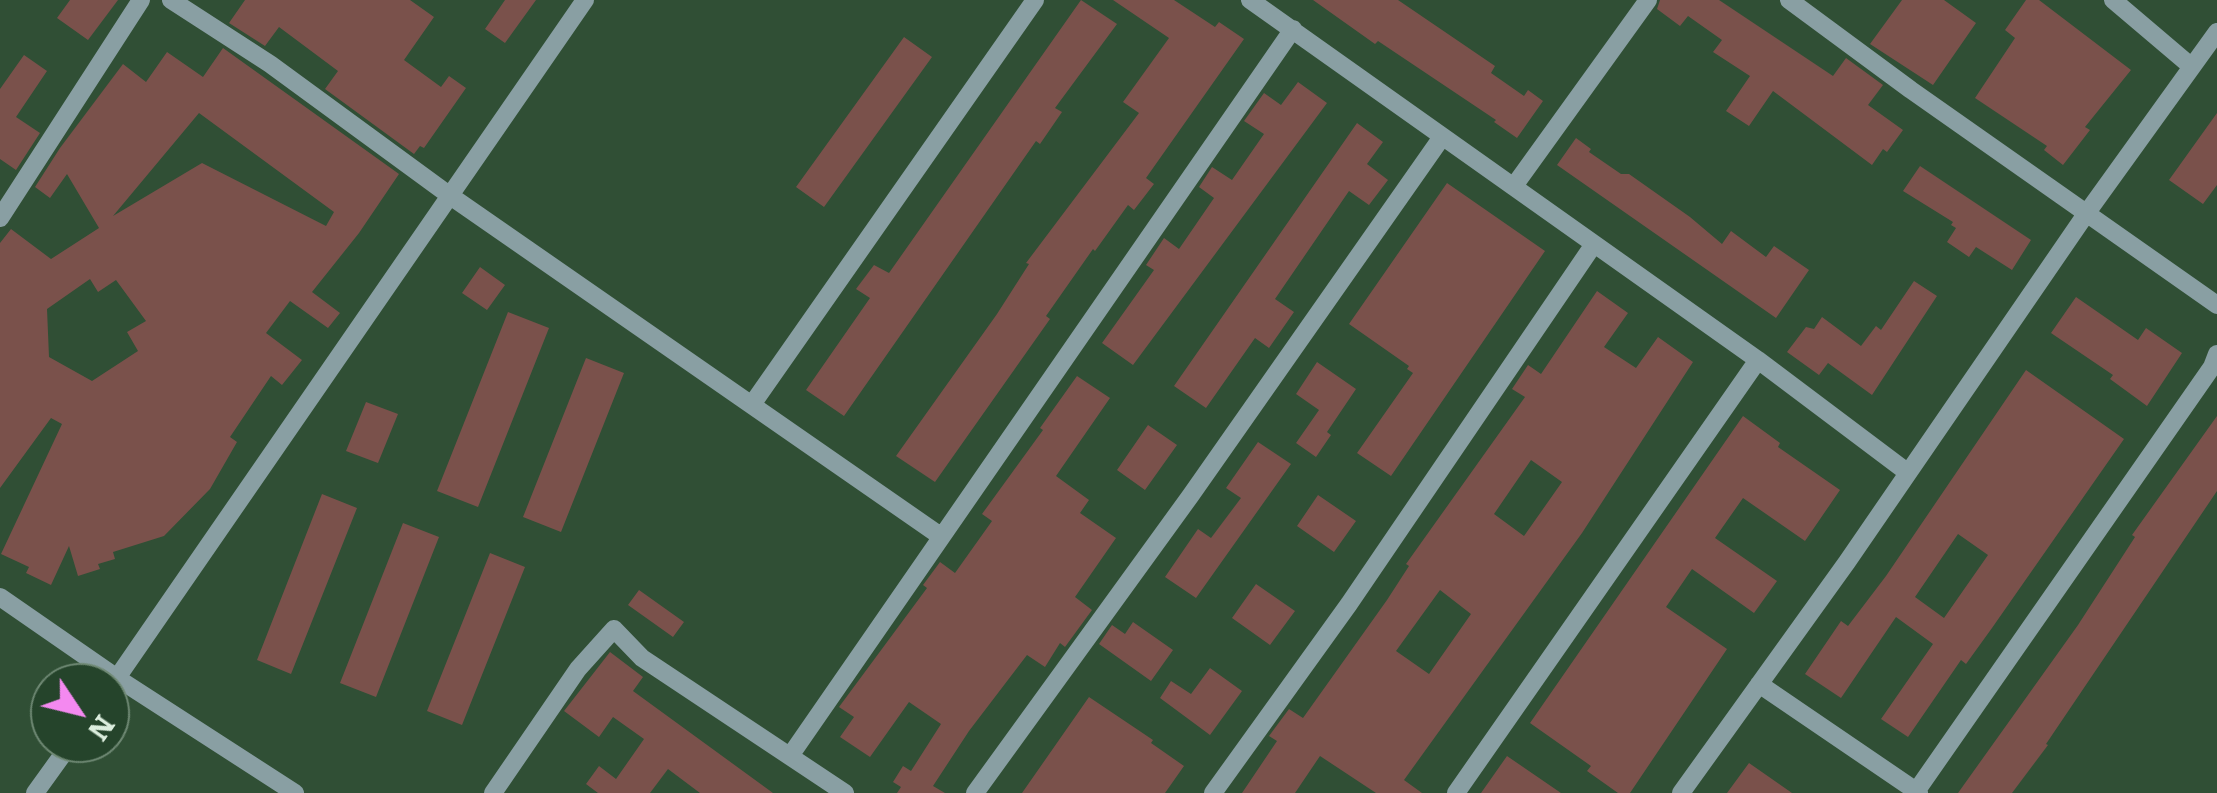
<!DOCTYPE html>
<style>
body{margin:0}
#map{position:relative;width:2217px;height:793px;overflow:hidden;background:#304f35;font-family:Literata,serif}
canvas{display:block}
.north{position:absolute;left:30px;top:663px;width:100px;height:100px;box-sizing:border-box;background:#25442b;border:2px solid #6e8873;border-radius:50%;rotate:125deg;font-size:28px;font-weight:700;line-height:40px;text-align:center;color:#dceede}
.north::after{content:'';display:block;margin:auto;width:35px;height:45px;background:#f489f0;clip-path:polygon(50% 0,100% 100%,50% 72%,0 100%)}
</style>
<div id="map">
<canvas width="2217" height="793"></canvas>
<div class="north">N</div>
</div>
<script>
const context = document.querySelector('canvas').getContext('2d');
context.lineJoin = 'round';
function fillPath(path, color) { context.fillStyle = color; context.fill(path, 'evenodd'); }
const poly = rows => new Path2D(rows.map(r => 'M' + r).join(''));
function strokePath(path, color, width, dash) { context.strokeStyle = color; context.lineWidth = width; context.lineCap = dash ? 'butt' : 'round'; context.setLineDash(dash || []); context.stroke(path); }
fillPath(poly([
 [70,0,118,0,88,40,57,18],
 [245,0,410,0,434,17,404,60,441,87,449,76,466,88,424,148,420,146,414,154,325,89,338,71,279,27,265,46,229,23],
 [505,0,536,0,505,43,485,29],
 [1081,0,1117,24,1055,108,1062,112,1040,144,1036,141,844,416,806,390,870,298,856,289,874,265,889,273],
 [1113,0,1174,0,1215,27,1219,22,1244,39,1146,178,1154,184,1134,210,1128,205,1095,251,1093,249,1046,316,1050,319,935,482,896,456,997,314,1029,264,1026,263,1139,113,1123,102,1169,38],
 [1313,0,1398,0,1495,66,1491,73,1524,96,1528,90,1543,101,1517,138,1494,122,1496,120,1378,41,1375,44],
 [1660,0,1719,0,1833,76,1846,58,1883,85,1868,105,1903,130,1887,152,1883,149,1872,165,1773,91,1749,126,1726,111,1750,76,1713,52,1722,40,1688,16,1680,26,1657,9],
 [1902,0,1944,0,1976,23,1933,85,1870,44],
 [2026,0,2039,0,2131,70,2085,127,2090,130,2063,165,2044,150,2047,146,1975,98,2015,38,2005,30],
 [904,37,932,57,824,207,796,187],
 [223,48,399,174,359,233,312,292,340,313,328,328,290,301,266,333,302,360,282,385,271,376,230,437,237,442,210,489,164,536,113,552,115,559,98,564,100,569,78,576,69,546,51,585,26,573,29,567,1,554,62,424,51,418,0,488,0,243,11,229,51,259,99,228,67,174,50,198,35,187,60,148,123,64,146,82,167,52,203,77],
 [199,113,334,212,326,226,202,163,113,216],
 [90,279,98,292,116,280,146,321,127,332,138,351,92,381,49,357,47,309],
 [24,55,47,71,16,117,40,133,16,170,0,159,0,89],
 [1298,82,1327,103,1133,365,1102,343,1154,270,1146,265,1164,238,1179,249,1214,198,1199,187,1212,167,1232,180,1264,134,1244,121,1264,93,1281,105],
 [2217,113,2217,185,2203,204,2169,180],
 [1357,123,1383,142,1367,164,1388,180,1369,205,1349,191,1275,299,1294,312,1269,348,1255,338,1206,408,1174,386],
 [1576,138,1591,149,1589,152,1621,174,1629,174,1690,217,1722,244,1731,231,1766,257,1774,246,1809,270,1776,318,1557,165],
 [1920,166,2031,240,2012,270,1976,247,1969,257,1947,242,1956,228,1951,225,1953,222,1903,191],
 [1447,183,1545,251,1391,476,1357,453,1413,373,1407,369,1409,366,1349,324],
 [480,267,505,285,487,310,462,293],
 [1914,281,1937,296,1872,395,1828,363,1819,375,1787,352,1806,327,1814,329,1822,317,1861,346,1876,326,1881,330],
 [1597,291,1628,313,1604,347,1636,368,1658,337,1693,362,1582,533,1404,780,1422,793,1376,793,1320,756,1295,793,1242,793,1277,741,1269,736,1289,709,1303,718,1387,600,1409,566,1406,564,1525,397,1512,389,1528,365,1541,374],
 [1531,460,1562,482,1524,536,1494,514],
 [1440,590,1471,614,1429,674,1396,651],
 [2076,297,2138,340,2146,328,2182,353,2147,406,2110,379,2113,375,2051,333],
 [508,312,549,328,478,507,437,491],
 [586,358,624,373,561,532,523,517],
 [1317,362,1356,389,1327,432,1331,435,1316,457,1296,443,1319,410,1296,394],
 [2026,370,2124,439,1992,628,1966,664,1961,660,1908,737,1881,719,1933,644,1896,617,1841,698,1805,674,1841,621,1848,626,1886,576],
 [1958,534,1988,555,1944,618,1915,597],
 [1077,376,1110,398,1056,476,1089,500,1080,513,1116,538,1075,597,1092,610,1065,647,1060,643,1045,667,1027,655,969,731,933,786,945,793,897,793,901,787,893,782,903,766,911,771,941,724,909,702,870,757,840,737,854,717,839,707,927,588,923,585,940,562,955,573,992,521,982,514,1043,430,1040,428],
 [366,402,398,414,378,463,346,451],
 [1743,416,1780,443,1778,447,1840,490,1805,541,1743,498,1715,538,1777,581,1754,613,1692,569,1666,607,1727,649,1630,793,1618,793,1587,771,1591,766,1530,723],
 [2217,416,2217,491,2046,744,2048,745,2012,793,1958,793,2078,625,2135,537,2132,535],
 [1148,425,1177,445,1145,490,1117,470],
 [1258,442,1291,464,1196,598,1165,577,1198,529,1211,538,1241,498,1226,488],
 [322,494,357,508,291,674,257,660],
 [1318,495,1356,521,1334,552,1297,526],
 [403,523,439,537,376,697,340,683],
 [490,553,525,567,462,725,427,711],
 [1256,584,1295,611,1270,645,1232,618],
 [639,590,684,622,673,637,628,605],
 [1133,622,1173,650,1151,681,1099,644,1112,625,1125,634],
 [610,652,643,677,633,691,773,793,700,793,668,769,650,793,598,793,586,784,599,766,616,779,644,739,613,717,599,737,564,711],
 [1210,668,1242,691,1210,735,1160,698,1171,681,1191,694],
 [1089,697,1153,740,1151,743,1184,766,1165,793,1022,793],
 [1507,756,1561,793,1481,793],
 [1749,763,1792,793,1727,793]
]), '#7a514b');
strokePath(poly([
 [171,0,270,64,449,195,939,535],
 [1250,0,1758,360,1907,472],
 [1789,0,1911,90,2217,305],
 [2113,0,2192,67],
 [1514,186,1648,0],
 [0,218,141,0],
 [753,403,1035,0],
 [0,597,117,678,295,793],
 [1759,684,1919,793],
 [110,688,585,0],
 [790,756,1293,29],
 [35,793,71,743],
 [493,793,578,669,614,629,642,658,845,793],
 [975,793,1191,495,1442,137],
 [1213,793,1349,604,1594,244],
 [1456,793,1758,360],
 [1681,793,1847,562,2086,214,2217,32],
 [1915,793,2212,367,2217,354]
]), '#899fa3', 18);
</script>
